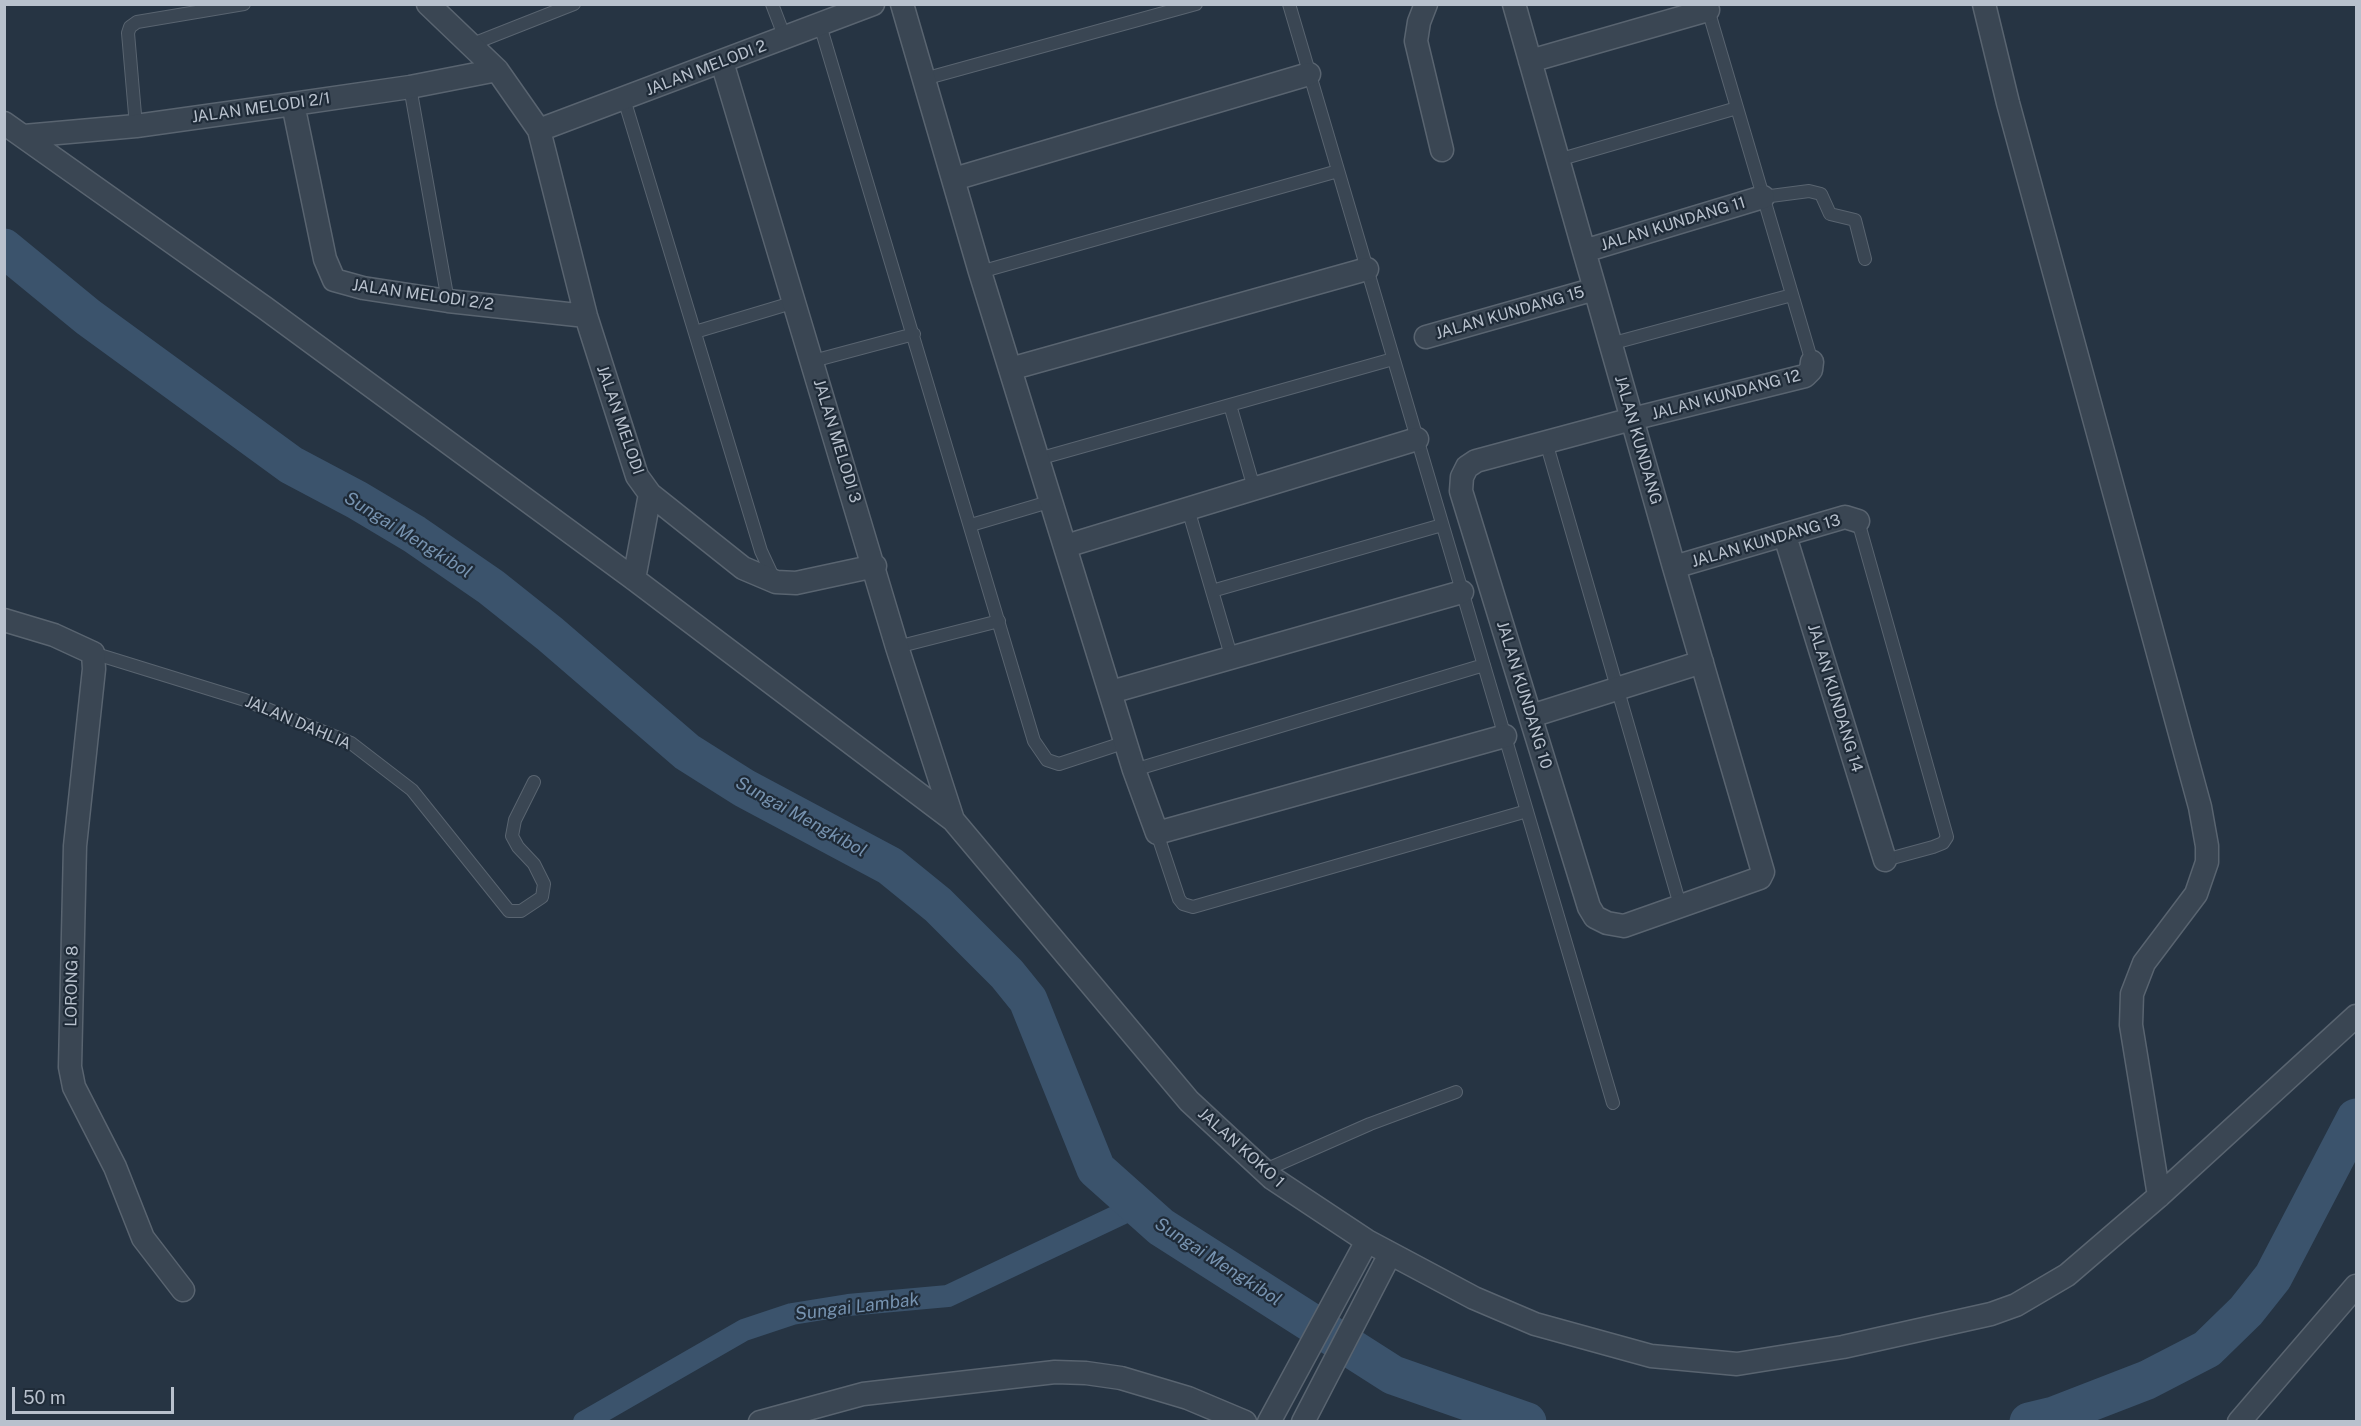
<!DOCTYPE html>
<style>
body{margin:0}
#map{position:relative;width:2361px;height:1426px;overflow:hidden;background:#263443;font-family:"Public Sans",sans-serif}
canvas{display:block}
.frame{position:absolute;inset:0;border:6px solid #b8c1cd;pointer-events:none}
.scale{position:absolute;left:12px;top:1387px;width:162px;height:27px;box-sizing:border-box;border:3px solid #b8c1cd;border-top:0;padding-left:8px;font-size:18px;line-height:21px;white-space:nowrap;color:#b8c1cd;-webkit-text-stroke:4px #1f2b38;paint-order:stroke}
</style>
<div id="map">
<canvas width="2361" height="1426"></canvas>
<div class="frame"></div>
<div class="scale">50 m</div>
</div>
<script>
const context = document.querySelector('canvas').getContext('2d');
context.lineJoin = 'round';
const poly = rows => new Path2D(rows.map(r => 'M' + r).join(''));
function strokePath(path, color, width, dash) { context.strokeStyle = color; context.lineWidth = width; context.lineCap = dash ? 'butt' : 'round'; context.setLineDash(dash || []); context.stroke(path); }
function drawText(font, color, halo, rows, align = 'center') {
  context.font = font + ' "Public Sans",sans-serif'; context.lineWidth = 4.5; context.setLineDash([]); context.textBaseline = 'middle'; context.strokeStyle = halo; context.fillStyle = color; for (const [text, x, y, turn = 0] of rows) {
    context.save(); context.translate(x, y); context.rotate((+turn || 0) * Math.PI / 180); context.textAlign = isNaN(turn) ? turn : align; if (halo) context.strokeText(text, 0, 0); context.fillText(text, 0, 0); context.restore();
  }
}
strokePath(poly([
 [584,1422,744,1330,792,1314,848,1305,948,1296,1136,1207]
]), '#3b536c', 22);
strokePath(poly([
 [4,248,88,317,291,465,357,500,414,534,491,587,550,634,687,752,744,788,890,866,938,905,1007,974,1028,1000,1096,1169,1161,1227,1393,1375,1527,1422],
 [2029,1422,2054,1416,2147,1380,2207,1349,2246,1311,2273,1277,2356,1118]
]), '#3b536c', 39);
const lane = poly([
 [772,4,785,38],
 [1289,4,1613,1103],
 [1707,6,1812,362],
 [820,25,1034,741,1047,760,1059,764,1126,742],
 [470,45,574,4],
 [924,79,1196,4],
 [410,87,448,301],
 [624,99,761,551,774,579],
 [136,126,128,33,130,27,137,22,244,4],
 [1558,160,1737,108],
 [1763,197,1809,191,1821,194,1830,214,1855,220,1865,259],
 [980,272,1338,171],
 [695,332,795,302],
 [1610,344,1792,295],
 [813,361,914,334],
 [1230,405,1254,488],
 [1546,442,1680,905],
 [1038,459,1393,359],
 [1188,509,1232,659],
 [1858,521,1947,837,1943,843,1933,847,1885,860],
 [971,525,1052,501],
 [1212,591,1442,525],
 [897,647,999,621],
 [93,653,245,700,351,743,412,790,509,911,521,911,542,897,544,884,534,864,518,847,512,836,515,820,534,782],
 [1134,770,1484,665],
 [1157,833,1179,899,1183,904,1193,907,1527,811],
 [1263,1171,1370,1124,1456,1092]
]);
const street = poly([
 [428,4,497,70,539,130,586,316,637,476,650,494,743,568,776,582,796,583,875,566],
 [902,4,980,272,1134,770,1157,833,1505,736],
 [1426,4,1419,22,1416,41,1442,150],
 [1514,4,1584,251,1595,289,1632,419,1674,567,1763,872,1760,878,1624,926,1607,923,1595,917,1589,907,1461,491,1462,477,1467,467,1476,461,1632,419,1805,376,1811,370,1812,362],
 [1984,4,2008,103,2200,807,2207,846,2207,862,2196,894,2144,963,2132,994,2131,1025,2159,1196],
 [1530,61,1708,10],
 [722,62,897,647,953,820],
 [293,104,325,259,334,280,363,288,448,301,586,316],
 [4,123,265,308,634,579,953,820,1189,1101,1272,1178,1367,1241,1474,1298,1535,1324,1651,1356,1737,1364,1843,1347,1991,1314,2016,1305,2067,1275,2159,1196,2356,1016],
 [539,130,873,4],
 [24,136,136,126,293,104,410,87,497,70],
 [954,179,1309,74],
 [1584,251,1763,197],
 [1426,337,1595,289],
 [1010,369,1367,269],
 [1785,536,1885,860],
 [1066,546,1417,439],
 [1674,567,1845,517,1858,521],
 [634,579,650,494],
 [4,620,54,635,93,653,94,669,75,846,70,1067,74,1087,115,1167,143,1238,183,1290],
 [1111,692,1462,592],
 [1531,716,1702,662],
 [760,1422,863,1394,1055,1372,1086,1373,1121,1378,1188,1398,1245,1422],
 [1269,1422,1367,1241],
 [1303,1422,1390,1254],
 [2239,1422,2356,1286]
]);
strokePath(lane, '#596470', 14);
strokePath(street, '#596470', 25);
strokePath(lane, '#3a4653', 12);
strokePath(street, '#3a4653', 22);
drawText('16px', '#b8c1cd', '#1f2b38', [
 ["JALAN MELODI 2",706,68,-21],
 ["JALAN MELODI 2/1",261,108,-8],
 ["JALAN KUNDANG 11",1673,224,-17],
 ["JALAN MELODI 2/2",423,295,8],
 ["JALAN KUNDANG 15",1510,313,-16],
 ["JALAN KUNDANG 12",1726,395,-15],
 ["JALAN MELODI",620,420,71],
 ["JALAN KUNDANG",1638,440,74],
 ["JALAN MELODI 3",837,441,73],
 ["JALAN KUNDANG 13",1766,541,-16],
 ["JALAN KUNDANG 10",1524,695,73],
 ["JALAN KUNDANG 14",1835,698,73],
 ["JALAN DAHLIA",298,723,23],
 ["LORONG 8",72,986,-89],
 ["JALAN KOKO 1",1241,1148,42]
]);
drawText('italic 18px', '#7793b0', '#1f2b38', [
 ["Sungai Mengkibol",408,535,32],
 ["Sungai Mengkibol",801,817,29],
 ["Sungai Mengkibol",1218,1262,33],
 ["Sungai Lambak",857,1307,-7]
]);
</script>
